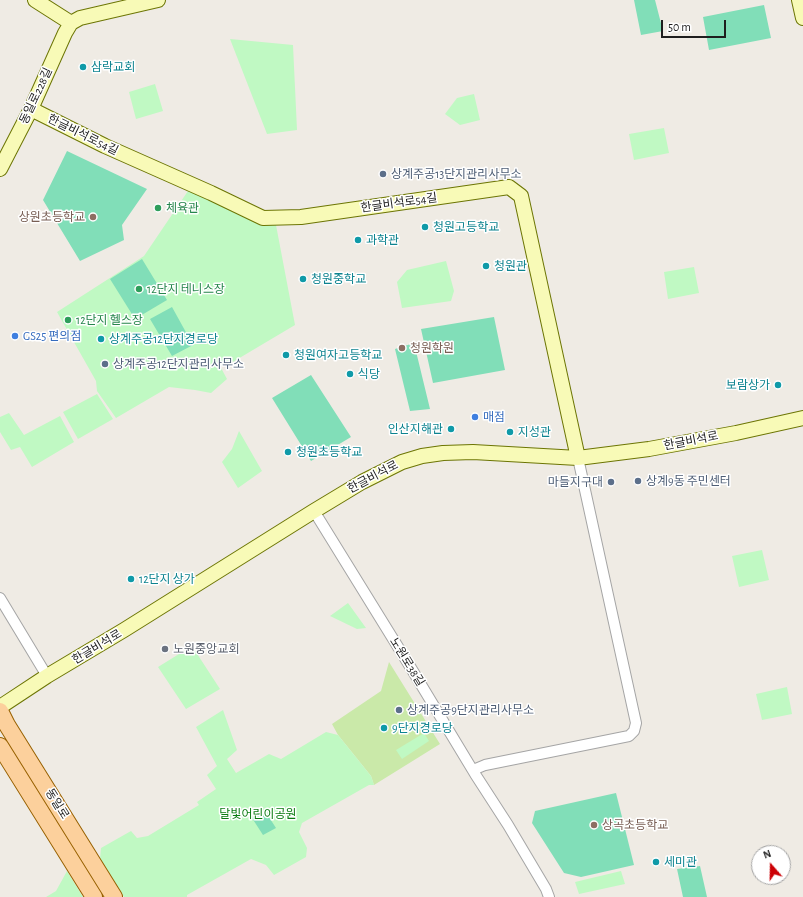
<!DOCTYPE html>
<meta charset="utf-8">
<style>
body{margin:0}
#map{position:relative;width:803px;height:897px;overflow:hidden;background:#efebe4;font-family:"Alegreya Sans",sans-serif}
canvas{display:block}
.north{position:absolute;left:751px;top:845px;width:40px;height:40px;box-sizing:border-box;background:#fff;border:1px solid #a5a5a5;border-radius:50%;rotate:340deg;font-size:11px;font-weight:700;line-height:16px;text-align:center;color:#1e1e1e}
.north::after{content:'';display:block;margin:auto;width:14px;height:18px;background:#cc0005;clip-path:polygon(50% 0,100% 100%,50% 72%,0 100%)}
.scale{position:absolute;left:661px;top:20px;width:65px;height:18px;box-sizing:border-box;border:2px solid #1e1e1e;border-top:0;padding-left:5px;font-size:12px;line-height:14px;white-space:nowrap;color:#1e1e1e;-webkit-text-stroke:3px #fff;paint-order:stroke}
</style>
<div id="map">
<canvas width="803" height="897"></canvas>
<div class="north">N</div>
<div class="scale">50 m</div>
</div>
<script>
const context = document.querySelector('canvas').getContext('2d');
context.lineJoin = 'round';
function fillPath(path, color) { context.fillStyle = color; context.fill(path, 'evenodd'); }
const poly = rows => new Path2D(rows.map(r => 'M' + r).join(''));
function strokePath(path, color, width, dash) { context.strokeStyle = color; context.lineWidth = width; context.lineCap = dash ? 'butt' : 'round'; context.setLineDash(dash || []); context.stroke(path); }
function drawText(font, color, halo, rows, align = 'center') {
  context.font = font + ' "Alegreya Sans","Noto Sans KR",sans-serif'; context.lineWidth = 3; context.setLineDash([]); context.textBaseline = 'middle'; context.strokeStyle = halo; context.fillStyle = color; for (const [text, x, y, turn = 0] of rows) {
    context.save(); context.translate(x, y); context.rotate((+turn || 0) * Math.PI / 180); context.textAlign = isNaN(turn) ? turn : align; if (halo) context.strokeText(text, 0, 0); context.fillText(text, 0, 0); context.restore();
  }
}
fillPath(poly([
 [389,662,440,744,374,785,371,776,338,735,332,724,381,691]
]), '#cae9a9');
fillPath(poly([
 [230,39,293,45,297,130,267,134],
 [155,84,163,111,136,119,129,92],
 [474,94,480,120,460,125,445,114,457,98],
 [664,128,669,153,634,160,629,134],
 [190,188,251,217,276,225,295,325,226,366,220,366,227,379,211,393,195,390,169,387,116,418,97,391,96,381,57,312,144,256],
 [446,261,454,291,451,301,402,308,397,282,407,270],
 [694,267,699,293,668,299,664,272],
 [97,394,113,419,78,439,63,412],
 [9,413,24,435,60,416,74,442,32,467,20,447,11,450,0,432,0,417],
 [239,431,262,471,238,488,222,462,232,449],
 [762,550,769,580,739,587,732,556],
 [348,603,366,628,357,629,330,616],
 [192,646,220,689,186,709,158,667],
 [787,687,792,714,762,720,756,694],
 [223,710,237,750,227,759,236,773,269,754,281,759,326,732,338,735,371,776,374,785,369,785,302,823,299,832,307,848,306,857,274,875,266,865,251,859,187,895,187,897,124,897,100,859,101,848,131,831,137,838,148,836,199,805,197,802,216,789,207,775,217,766,196,727],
 [424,733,429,741,402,759,396,750],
 [67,871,83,897,46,897,56,891],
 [621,871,625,884,579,894,575,882]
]), '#c0f9c3');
fillPath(poly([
 [634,0,655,0,663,31,641,35],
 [764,5,771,38,709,50,703,17],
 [67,151,147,189,122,225,124,240,80,261,43,200],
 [142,259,167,300,135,319,110,279],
 [172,307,193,345,172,356,150,319],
 [494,317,505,370,433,383,421,329],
 [414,343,430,409,410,411,395,349],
 [311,375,351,437,311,461,272,398],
 [616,793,634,865,581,877,564,873,532,823,535,811],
 [265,811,276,828,263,835,252,818],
 [700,866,707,897,683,897,677,869]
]), '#81deb8');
const street = poly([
 [314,511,411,668,475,774,508,825,546,889,549,897],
 [0,598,47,676],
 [473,770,485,765,629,736,634,731,636,723,578,458]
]);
const secondary = poly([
 [35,0,71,23],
 [799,0,803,18],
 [31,109,105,146,211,193,263,218,301,217,509,187,521,196,578,458],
 [0,169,31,109,65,33,71,23,80,18,158,0],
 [0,707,47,676,124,630,314,511,362,482,402,462,422,456,443,453,473,452,578,458,649,449,736,433,803,418]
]);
const primary = poly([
 [0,711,7,725,114,897],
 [0,746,94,897]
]);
strokePath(street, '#a5a5a5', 12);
strokePath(secondary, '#6c7504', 16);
strokePath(primary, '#986100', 18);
strokePath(street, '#fff', 10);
strokePath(secondary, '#f8fab7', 14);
strokePath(primary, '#fcd09c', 16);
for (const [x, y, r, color] of [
 [83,67,4,"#0f9aa8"],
 [383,174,4,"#5c6f8a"],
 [158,208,4,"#2e9e5b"],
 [93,217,4,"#8d6e63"],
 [425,227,4,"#0f9aa8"],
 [358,240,4,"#0f9aa8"],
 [486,266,4,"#0f9aa8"],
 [303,279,4,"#0f9aa8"],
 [139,289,4,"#2e9e5b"],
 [68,320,4,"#2e9e5b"],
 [15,336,4,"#3f7fe0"],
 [101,339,4,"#0f9aa8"],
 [402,348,4,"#8d6e63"],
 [286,355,4,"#0f9aa8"],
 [105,364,4,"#5c6f8a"],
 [350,374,4,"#0f9aa8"],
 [778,385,4,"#0f9aa8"],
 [475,417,4,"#3f7fe0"],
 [451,429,4,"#0f9aa8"],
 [510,432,4,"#0f9aa8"],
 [288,452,4,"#0f9aa8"],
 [638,481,4,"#5c6f8a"],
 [611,482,4,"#5c6f8a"],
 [131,579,4,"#0f9aa8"],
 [165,649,4,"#6b7280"],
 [399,710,4,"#5c6f8a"],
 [384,728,4,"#0f9aa8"],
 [594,825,4,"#8d6e63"],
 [656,862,4,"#0f9aa8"]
]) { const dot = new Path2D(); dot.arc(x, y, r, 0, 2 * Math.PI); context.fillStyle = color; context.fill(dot); strokePath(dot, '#fff', 1.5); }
drawText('12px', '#0d838f', '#fff', [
 ["삼락교회",91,67],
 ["청원고등학교",433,227],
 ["과학관",366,240],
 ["청원관",494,266],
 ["청원중학교",311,279],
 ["상계주공12단지경로당",109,339],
 ["청원여자고등학교",294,355],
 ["식당",358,374],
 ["보람상가",770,385,"right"],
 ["인산지해관",443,429,"right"],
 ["지성관",518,432],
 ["청원초등학교",296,452],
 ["12단지 상가",139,579],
 ["9단지경로당",392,728],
 ["세미관",664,862]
], 'left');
drawText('12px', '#1e1e1e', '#fff', [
 ["동일로228길",36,96,-65],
 ["한글비석로54길",83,135,26],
 ["한글비석로54길",399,203,-8],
 ["한글비석로",691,441,-11],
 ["한글비석로",373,477,-28],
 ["한글비석로",97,647,-31],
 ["노원로38길",407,662,58],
 ["동일로",57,804,58]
]);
drawText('12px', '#4e5e75', '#fff', [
 ["상계주공13단지관리사무소",391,174],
 ["상계주공12단지관리사무소",113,364],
 ["상계9동 주민센터",646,481],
 ["마들지구대",603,482,"right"],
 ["상계주공9단지관리사무소",407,710]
], 'left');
drawText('12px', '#27864d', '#fff', [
 ["체육관",166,208],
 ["12단지 테니스장",147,289],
 ["12단지 헬스장",76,320]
], 'left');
drawText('12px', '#785e54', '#fff', [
 ["상원초등학교",85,217,"right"],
 ["청원학원",410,348],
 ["상곡초등학교",602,825]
], 'left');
drawText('12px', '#366cbe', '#fff', [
 ["GS25 편의점",23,336],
 ["매점",483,417]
], 'left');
drawText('12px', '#5b616d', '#fff', [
 ["노원중앙교회",173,649]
], 'left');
drawText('12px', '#0b7c12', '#fff', [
 ["달빛어린이공원",258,814]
]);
</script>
